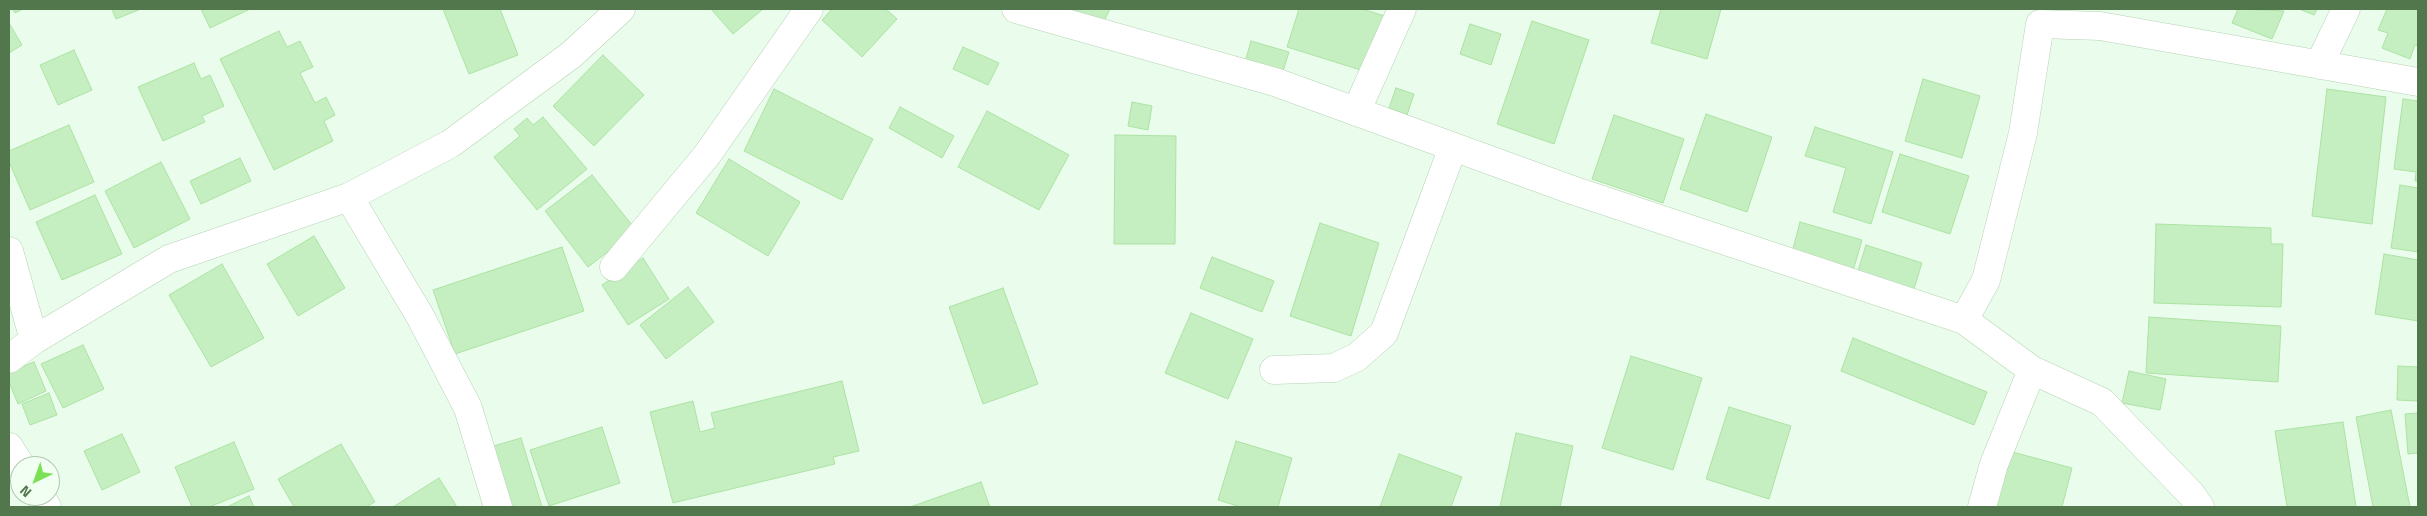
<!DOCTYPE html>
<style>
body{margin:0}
#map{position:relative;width:2427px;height:516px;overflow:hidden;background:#eafcec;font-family:"Titillium Web",sans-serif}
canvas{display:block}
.frame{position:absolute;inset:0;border:10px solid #53774d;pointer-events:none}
.north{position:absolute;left:10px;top:456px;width:50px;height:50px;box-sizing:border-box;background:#f1fef2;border:1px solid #b2c8b0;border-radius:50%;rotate:222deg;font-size:14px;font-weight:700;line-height:20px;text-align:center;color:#53774d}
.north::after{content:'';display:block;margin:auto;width:18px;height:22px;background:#7be154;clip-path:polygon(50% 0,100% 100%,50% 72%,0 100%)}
</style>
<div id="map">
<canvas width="2427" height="516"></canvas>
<div class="frame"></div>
<div class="north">N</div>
</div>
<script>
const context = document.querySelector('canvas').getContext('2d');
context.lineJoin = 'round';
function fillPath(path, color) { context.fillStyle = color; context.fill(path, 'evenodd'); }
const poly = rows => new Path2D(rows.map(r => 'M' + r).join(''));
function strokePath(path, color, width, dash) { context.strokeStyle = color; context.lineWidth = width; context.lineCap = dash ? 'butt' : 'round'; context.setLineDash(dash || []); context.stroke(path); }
const building = poly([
 [12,9,23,9,15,13,12,9],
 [112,9,141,9,116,19,112,9],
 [201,9,250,9,210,28,201,9],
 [443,9,500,9,518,55,469,74,443,9],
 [711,9,763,9,733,34,711,9],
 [832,9,886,9,897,19,862,57,822,20,832,9],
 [1054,9,1110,9,1099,31,1054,9],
 [1299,9,1362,9,1385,16,1367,72,1287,47,1299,9],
 [1661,9,1721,9,1707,59,1651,43,1661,9],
 [2238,9,2284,11,2272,39,2232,23,2238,9],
 [2299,9,2317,9,2314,15,2299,9],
 [2387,9,2418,9,2418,46,2415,45,2410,59,2382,48,2388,33,2378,30,2387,9],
 [1532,21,1589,40,1554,144,1497,124,1532,21],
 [9,23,22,45,9,53,9,23],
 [1470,24,1501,34,1491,65,1460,54,1470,24],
 [279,31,287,47,300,41,313,67,300,73,315,103,326,97,335,115,324,121,333,141,274,170,220,59,279,31],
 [1251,41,1289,52,1280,81,1243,69,1251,41],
 [963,47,999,63,988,85,953,69,963,47],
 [74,50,92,90,58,105,40,65,74,50],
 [603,55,644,95,594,146,553,106,603,55],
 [194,63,201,79,210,75,224,106,202,116,205,122,163,141,138,87,194,63],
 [1923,79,1980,96,1962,158,1905,141,1923,79],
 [1396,88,1414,94,1407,115,1389,108,1396,88],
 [774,89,873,139,842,200,744,151,774,89],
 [2327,89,2386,97,2372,224,2312,216,2327,89],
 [2403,99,2418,101,2418,181,2415,181,2416,172,2394,169,2403,99],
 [1132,102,1152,106,1148,130,1128,126,1132,102],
 [900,107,954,136,942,158,889,128,900,107],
 [987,111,1069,155,1039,210,958,167,987,111],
 [1706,114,1772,137,1747,212,1680,189,1706,114],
 [1614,115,1684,139,1663,203,1592,179,1614,115],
 [543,117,587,169,537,210,494,157,520,136,514,129,527,118,533,125,543,117],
 [69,125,94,182,30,210,9,162,9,151,69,125],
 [1815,127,1893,152,1871,224,1833,212,1846,168,1805,156,1815,127],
 [1115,135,1176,136,1175,244,1114,244,1115,135],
 [1900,154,1969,176,1950,234,1882,212,1900,154],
 [240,158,251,181,201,204,190,181,240,158],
 [729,159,800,202,768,256,696,213,729,159],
 [161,162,190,219,134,248,105,191,161,162],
 [592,175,636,230,588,267,545,211,592,175],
 [2400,185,2418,188,2418,252,2391,248,2400,185],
 [95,195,122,254,62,280,36,222,95,195],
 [1800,222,1862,240,1851,278,1790,260,1800,222],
 [1320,223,1379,243,1351,336,1290,316,1320,223],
 [2156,224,2271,228,2271,244,2283,244,2281,307,2154,303,2156,224],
 [314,236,345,288,298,316,267,264,314,236],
 [1866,245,1922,263,1913,292,1857,274,1866,245],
 [562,247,584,311,455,354,433,290,562,247],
 [2384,254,2418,260,2418,321,2375,314,2384,254],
 [1212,257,1274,281,1262,312,1200,288,1212,257],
 [643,258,669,299,628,325,602,285,643,258],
 [222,264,264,338,211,367,169,295,222,264],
 [688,287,714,322,666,359,640,325,688,287],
 [1003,288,1038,384,983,404,949,307,1003,288],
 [1191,313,1253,339,1228,399,1165,373,1191,313],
 [2149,317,2281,326,2278,382,2146,373,2149,317],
 [1853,338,1987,392,1974,425,1841,371,1853,338],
 [83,345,104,389,63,408,41,364,83,345],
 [1631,356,1702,378,1673,470,1602,448,1631,356],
 [34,362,46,391,18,404,9,382,9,372,34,362],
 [2398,366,2418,367,2418,401,2397,400,2398,366],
 [2129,371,2166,379,2160,410,2122,403,2129,371],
 [842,381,859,451,833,457,835,464,673,503,650,412,693,401,700,432,715,428,711,413,842,381],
 [49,393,57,415,30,425,22,404,49,393],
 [1729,407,1791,426,1769,499,1706,479,1729,407],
 [2391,410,2410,507,2373,507,2356,417,2391,410],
 [2418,413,2418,453,2408,454,2405,414,2418,413],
 [2343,422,2356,507,2287,507,2275,431,2343,422],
 [602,427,620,483,549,506,530,450,602,427],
 [1516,433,1573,446,1560,507,1500,507,1516,433],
 [122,434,140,472,102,490,84,451,122,434],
 [521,438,542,507,505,507,487,448,521,438],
 [1236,441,1292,458,1278,507,1241,507,1218,500,1236,441],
 [234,442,254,489,209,507,192,507,175,467,234,442],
 [341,444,375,502,366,507,294,507,278,479,341,444],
 [2009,451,2072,468,2062,507,1994,507,2009,451],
 [1399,454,1462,477,1451,507,1380,507,1399,454],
 [439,478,457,507,393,507,439,478],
 [981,482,990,507,910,507,981,482],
 [249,496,254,507,227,507,249,496]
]);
fillPath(building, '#c5efc0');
strokePath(building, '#abe3a3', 1);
const minor = poly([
 [1016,9,1275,82,1572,190,1964,320,2032,370,2102,402,2192,495,2200,507],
 [2319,65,2346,9],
 [1356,112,1402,9],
 [349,197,420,316,468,408,498,507],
 [9,251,34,340],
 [614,267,707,155,809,9],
 [1964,320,1986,280,2023,133,2040,24,2100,26,2418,82],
 [9,359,34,340,169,259,349,197,450,144,571,55,621,9],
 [1274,370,1334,368,1357,357,1384,333,1453,147],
 [9,447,21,466],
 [40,496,47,507],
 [1982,507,1994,464,2032,370]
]);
strokePath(minor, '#b6d3b5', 29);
strokePath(minor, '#fff', 28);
</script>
